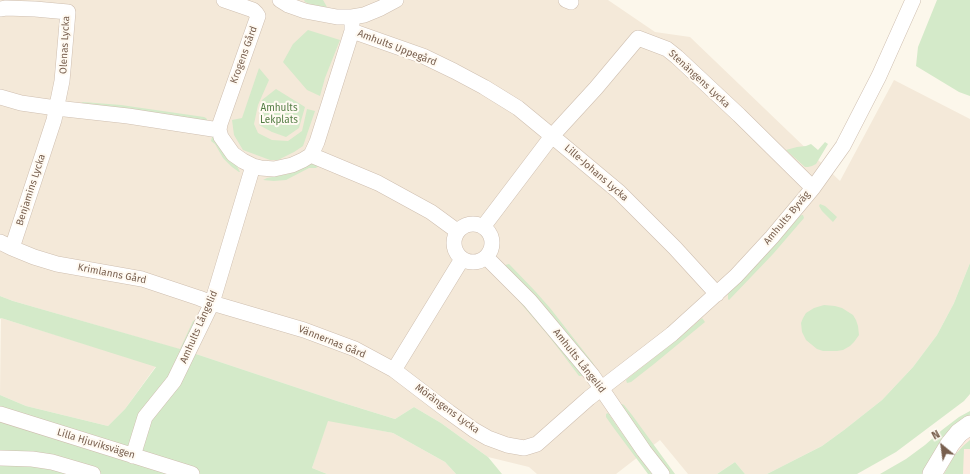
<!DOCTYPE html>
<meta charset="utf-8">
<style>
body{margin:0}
#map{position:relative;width:970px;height:474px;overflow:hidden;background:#fcf7eb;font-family:"Fira Sans",sans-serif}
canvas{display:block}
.north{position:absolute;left:922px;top:426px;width:40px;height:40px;-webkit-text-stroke:3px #fffaf2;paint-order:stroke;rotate:331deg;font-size:11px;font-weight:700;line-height:16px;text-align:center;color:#785f4e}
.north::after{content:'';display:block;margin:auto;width:14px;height:18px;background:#785f4e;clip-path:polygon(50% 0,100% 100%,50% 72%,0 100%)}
</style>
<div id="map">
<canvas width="970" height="474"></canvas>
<div class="north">N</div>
</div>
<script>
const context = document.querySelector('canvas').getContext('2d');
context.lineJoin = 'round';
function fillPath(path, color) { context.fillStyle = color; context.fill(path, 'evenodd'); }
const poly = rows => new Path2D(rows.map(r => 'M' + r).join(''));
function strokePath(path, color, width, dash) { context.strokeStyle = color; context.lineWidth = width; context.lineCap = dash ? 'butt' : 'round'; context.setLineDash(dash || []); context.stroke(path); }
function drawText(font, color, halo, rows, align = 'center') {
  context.font = font + ' "Fira Sans",sans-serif'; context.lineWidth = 4; context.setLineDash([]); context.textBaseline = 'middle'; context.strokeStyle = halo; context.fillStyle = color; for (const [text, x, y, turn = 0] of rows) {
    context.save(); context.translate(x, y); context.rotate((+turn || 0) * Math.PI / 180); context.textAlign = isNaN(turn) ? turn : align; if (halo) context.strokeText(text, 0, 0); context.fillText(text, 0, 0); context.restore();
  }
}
fillPath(poly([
 [0,0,608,0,655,32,690,37,840,181,894,80,970,119,970,263,954,303,937,335,913,367,882,400,844,430,822,446,767,474,745,474,735,462,717,474,688,474,660,440,616,474,537,474,529,467,488,457,441,423,414,407,395,419,337,401,199,355,13,301,0,296],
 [1,318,156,366,125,409,108,426,26,406,0,395],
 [327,420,393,433,445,462,456,474,327,474,312,468]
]), '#f4e9d9');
fillPath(poly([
 [970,435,970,474,942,474,957,446]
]), '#fceadf');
fillPath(poly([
 [304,0,323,0,327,7,312,5,305,2],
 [937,0,970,0,970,96,959,92,916,66,918,47],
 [308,30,340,40,325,78,320,96,307,90,283,62,293,44],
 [259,68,269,80,258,105,254,124,258,133,272,140,288,141,302,131,307,109,315,111,303,146,294,152,278,160,270,160,243,150,234,135,232,120,242,118],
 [276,89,305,107,299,128,286,137,272,132,259,125,260,110,262,100],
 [83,102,121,105,204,117,206,118,208,121,79,104],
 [212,137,214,137,227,157,237,166,240,172,239,172,232,167,223,158,215,144,211,141],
 [825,142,828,144,816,164,812,166,808,167,805,167,786,150,797,147,806,146,811,144,818,150],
 [311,163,318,164,318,166,316,168,309,168,286,180,274,181,263,180,267,178,288,174],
 [820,204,825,206,837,217,833,222,822,211,819,206],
 [802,215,803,215,804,218,773,254,729,300,728,299,728,294,773,247,800,216],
 [970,263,970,394,964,401,896,452,857,474,767,474,822,446,844,430,882,400,913,367,937,335,954,303],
 [509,264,535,291,550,308,593,363,595,367,506,267,505,265],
 [498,274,582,374,582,376,579,376,561,352,547,334,517,299,498,279],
 [0,296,13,301,180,349,193,321,196,320,184,350,337,401,395,419,414,407,441,423,488,457,502,474,456,474,445,462,393,433,328,421,312,468,327,474,0,474,0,395,26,406,108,426,125,409,156,367,1,318,0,319],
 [824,305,835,306,842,308,853,315,856,320,858,326,859,335,854,342,850,346,843,350,837,351,823,351,817,349,806,340,802,332,801,323,803,318,806,313,814,308],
 [702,318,705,322,654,364,631,382,627,383,626,380,627,379,678,339],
 [622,404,624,405,632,415,675,474,670,474,660,462,620,405],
 [970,411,970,418,946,434,941,440,922,474,880,474,906,459,925,445,942,430,959,417],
 [608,413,619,429,652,474,648,474,613,427,606,417,606,414],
 [970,440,970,449,964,449,963,474,944,474,954,456,963,446],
 [735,462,745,474,717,474]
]), '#d4eac9');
const minor = poly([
 [224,0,253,10,256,13,258,16,220,124,219,130,221,137,233,154,243,161,253,166,261,168,274,169,292,165,303,160,311,155,378,183,431,212,457,231],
 [280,0,288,5,305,11,337,17,352,17,352,31],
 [566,0,571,2],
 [0,9,6,8,35,9,68,12,62,81,54,120,12,248,0,242],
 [352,17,364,15,381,8,396,0],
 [0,97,21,103,56,108,128,116,219,130],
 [311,155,317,142,352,31,423,56,454,71,484,87,518,108,552,136,596,88,638,38,667,49,677,57,739,115,813,188],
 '454 243a19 19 0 1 1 38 0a19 19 0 1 1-38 0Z',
 [483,227,552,136,619,192,675,248,717,294],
 [12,248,34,257,57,264,142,279,199,298,212,303,304,330,355,349,394,370,462,259],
 [486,257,530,301,592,375,644,451,662,474],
 [394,370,449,412,474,430,488,438,507,445,524,448,537,444,589,398,672,334,736,276,772,237,813,188,843,146,879,76,913,0],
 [0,414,192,474],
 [133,456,145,417,174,381,212,303,253,166],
 [0,458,32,459,52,462,93,474]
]);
const tertiary = poly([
 [932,474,950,444,959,433,970,425]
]);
strokePath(minor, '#cfbfb0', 16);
strokePath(tertiary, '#cfbfb0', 20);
strokePath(minor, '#fff', 15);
strokePath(tertiary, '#fff', 19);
drawText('10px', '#785f4e', '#fffaf2', [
 ["Olenas Lycka",65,45,-87],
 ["Amhults Uppegård",397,48,21],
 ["Krogens Gård",244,55,-70],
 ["Stenängens Lycka",699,79,43],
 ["Lille-Johans Lycka",596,173,41],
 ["Benjamins Lycka",31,190,-72],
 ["Amhults Byväg",787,218,-50],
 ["Krimlanns Gård",112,274,11],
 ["Amhults Långelid",199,327,-66],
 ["Vännernas Gård",332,342,22],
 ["Amhults Långelid",579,361,52],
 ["Mörängens Lycka",447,409,36],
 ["Lilla Hjuviksvägen",96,444,17]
]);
drawText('10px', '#537d45', '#fffaf2', [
 ["Amhults",279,108],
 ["Lekplats",279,120]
]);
</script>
